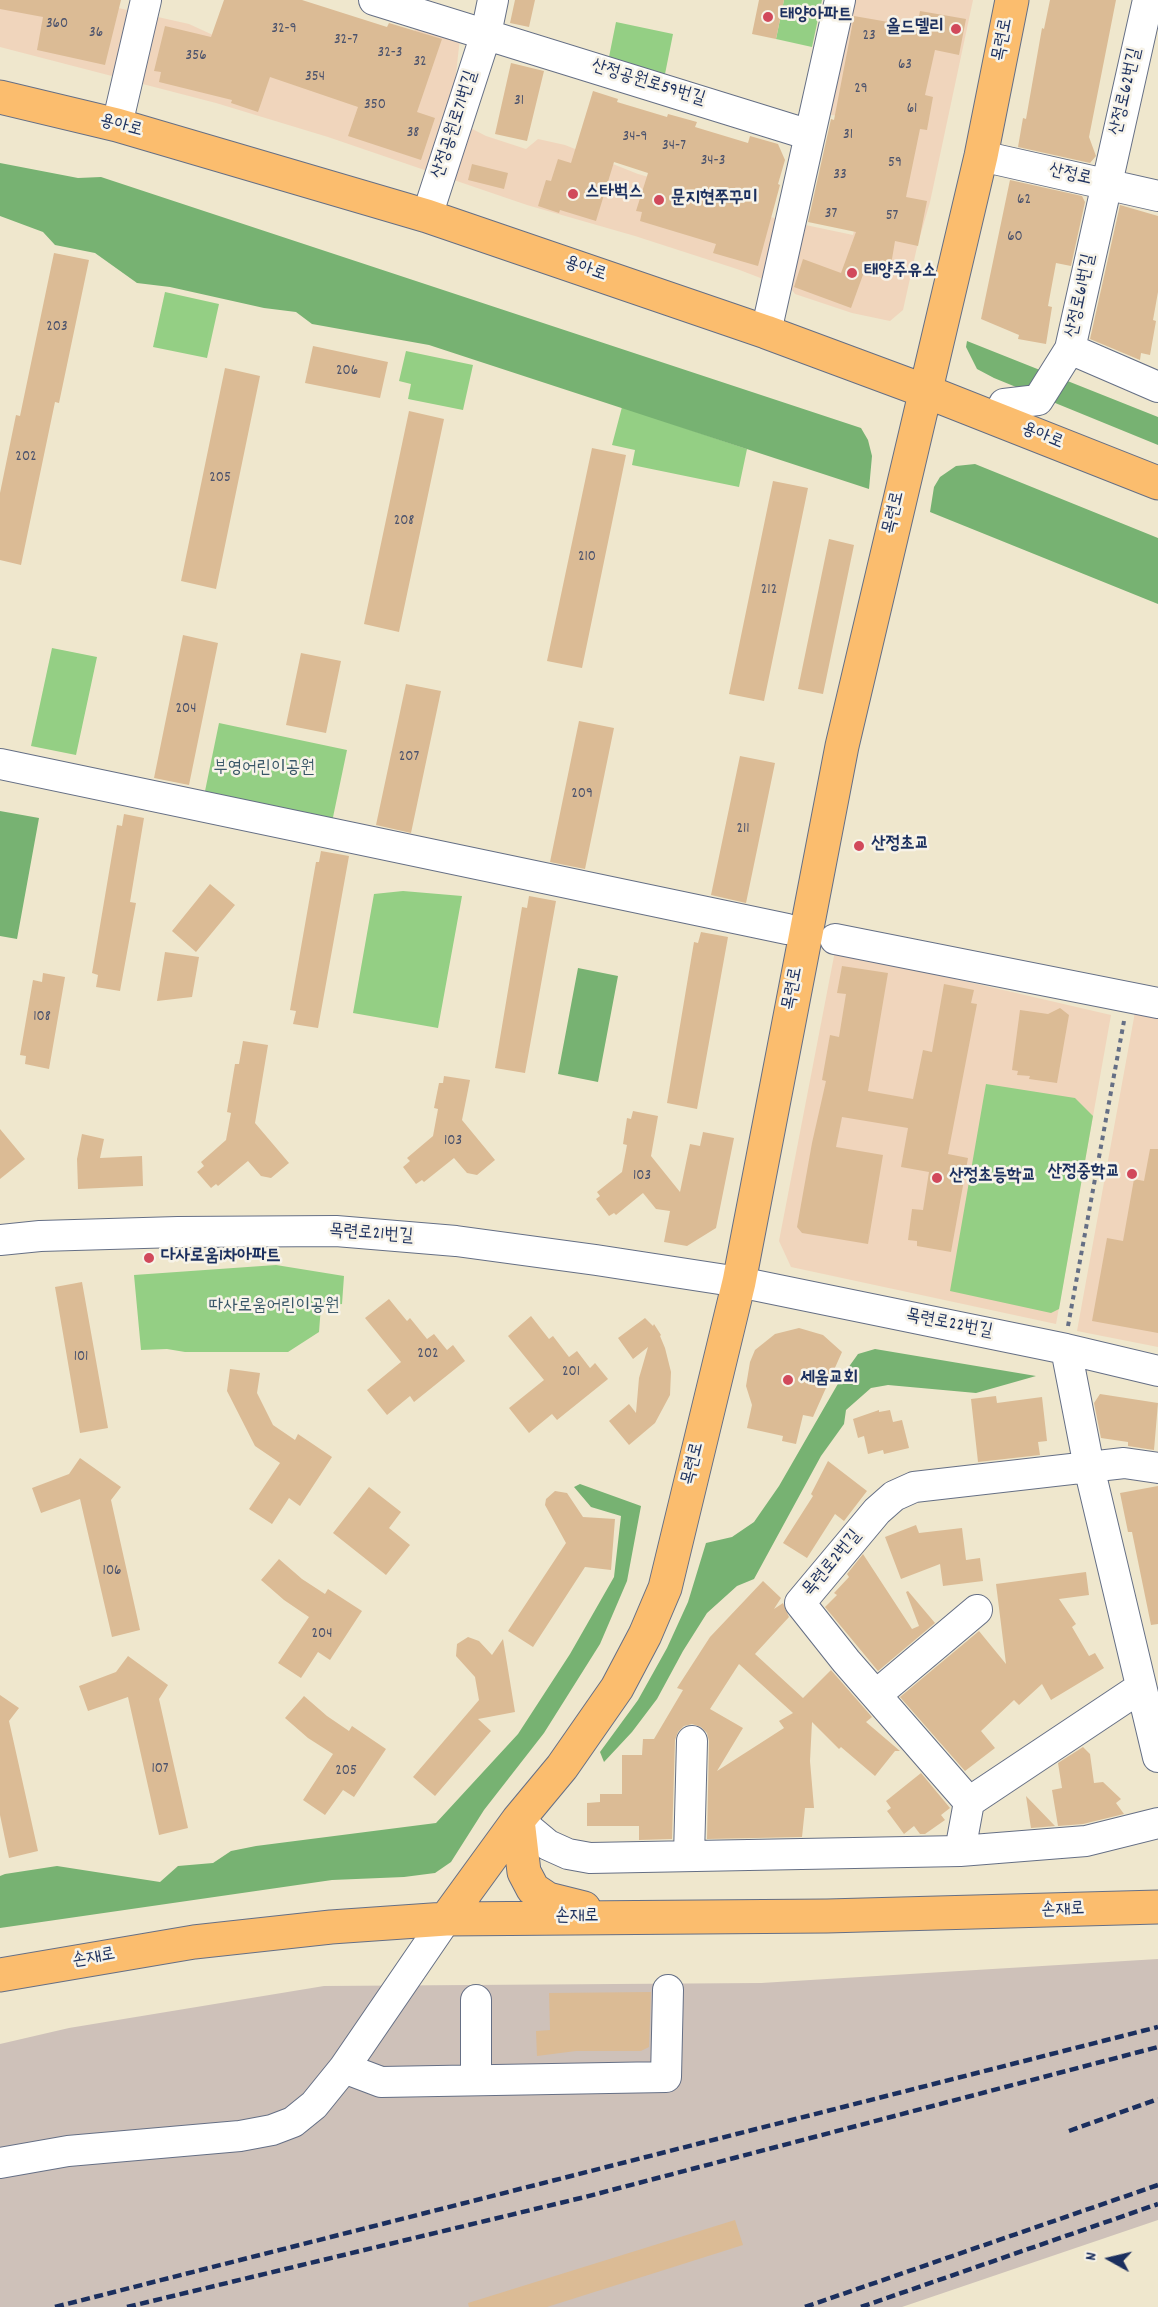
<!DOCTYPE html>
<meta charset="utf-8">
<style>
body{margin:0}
#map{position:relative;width:1158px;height:2307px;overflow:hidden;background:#efe7cd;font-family:Dekko,sans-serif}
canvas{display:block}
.north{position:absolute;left:1080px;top:2229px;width:60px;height:60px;-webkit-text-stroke:4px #f7f3e8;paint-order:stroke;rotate:278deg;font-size:16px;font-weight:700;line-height:24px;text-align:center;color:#1b2f5e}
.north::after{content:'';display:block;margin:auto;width:21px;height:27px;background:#1b2f5e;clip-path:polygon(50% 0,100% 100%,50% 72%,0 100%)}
</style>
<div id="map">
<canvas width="1158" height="2307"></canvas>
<div class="north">N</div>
</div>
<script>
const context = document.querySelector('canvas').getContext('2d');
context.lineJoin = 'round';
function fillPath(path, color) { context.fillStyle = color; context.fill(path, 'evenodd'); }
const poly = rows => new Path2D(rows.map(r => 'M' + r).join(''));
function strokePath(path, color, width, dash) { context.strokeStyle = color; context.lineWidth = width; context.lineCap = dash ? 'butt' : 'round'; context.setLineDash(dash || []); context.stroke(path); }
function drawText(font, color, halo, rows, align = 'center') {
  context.font = font + ' Dekko,"Poor Story",sans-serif'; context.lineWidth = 5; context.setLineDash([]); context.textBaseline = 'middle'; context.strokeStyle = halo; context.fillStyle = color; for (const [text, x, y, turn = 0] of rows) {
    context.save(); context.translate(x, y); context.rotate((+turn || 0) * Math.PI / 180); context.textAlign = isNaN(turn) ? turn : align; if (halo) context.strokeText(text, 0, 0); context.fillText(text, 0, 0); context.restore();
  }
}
fillPath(poly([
 [0,0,85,0,131,11,189,24,213,35,394,91,416,26,460,38,451,118,486,136,526,149,538,139,565,145,638,174,725,198,728,203,777,219,853,235,878,124,822,113,846,0,973,0,930,202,917,247,903,310,890,321,852,313,795,294,792,290,737,269,635,236,527,205,328,137,216,103,0,47],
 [835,951,1111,1015,1056,1324,791,1267,779,1241],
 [1135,1012,1158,1016,1158,1347,1077,1331]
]), '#f0d5bc');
fillPath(poly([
 [1158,1959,1158,2220,902,2307,0,2307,0,2044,69,2028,324,1986,761,1983]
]), '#cec1b9');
fillPath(poly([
 [784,0,822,0,812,47,776,39],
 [616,22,673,34,665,74,608,62],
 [165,292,219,304,207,358,153,347],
 [406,351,473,365,463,410,408,399,411,384,399,381],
 [622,407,747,449,739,487,632,465,635,450,612,445],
 [52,648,97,657,76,755,31,746],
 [219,723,347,750,332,822,204,796],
 [403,891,462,896,438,1028,353,1013,374,894],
 [986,1084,1075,1098,1093,1116,1059,1309,1051,1313,950,1291],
 [276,1265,344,1276,342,1304,321,1306,319,1332,288,1352,185,1352,167,1349,141,1350,134,1275]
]), '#94cf84');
fillPath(poly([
 [0,163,78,178,101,177,861,428,868,440,872,456,869,489,429,345,312,324,296,312,264,308,170,287,137,283,95,253,55,245,43,232,0,216],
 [967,341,1158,417,1158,445,994,378,977,369,966,347],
 [975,464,1158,538,1158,604,930,512,934,487,940,477,956,466],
 [0,811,39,818,17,939,0,936],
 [578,968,618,976,598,1082,558,1074],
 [875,1349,1036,1376,976,1393,888,1385,871,1388,846,1410,844,1424,821,1456,754,1579,737,1586,707,1613,683,1651,657,1699,632,1732,604,1762,600,1752,638,1700,667,1648,688,1602,706,1543,732,1537,754,1522,779,1486,843,1375,858,1354],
 [580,1484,641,1506,627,1581,600,1644,544,1733,484,1810,451,1862,435,1873,404,1877,332,1880,0,1928,0,1876,5,1874,57,1866,160,1882,178,1866,213,1863,231,1851,256,1846,436,1823,518,1734,570,1654,614,1577,621,1516,591,1507,574,1487]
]), '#77b272');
fillPath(poly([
 [0,0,121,0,105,65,37,50,43,17,0,9],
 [224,0,302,0,387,27,389,23,442,39,417,112,435,118,421,160,348,136,358,107,270,77,258,112,231,103,232,100,159,82,161,72,154,71,165,26,211,37],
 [515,0,535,0,529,27,510,23],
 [759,0,784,0,776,39,752,34],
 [1050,0,1116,0,1089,137,1096,156,1090,163,1018,147,1023,118,1026,119,1042,28,1044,29],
 [920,11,966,19,959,55,935,50,925,95,933,97,927,130,920,129,906,197,927,201,918,246,895,241,891,265,868,261,851,308,794,287,803,259,841,273,856,232,808,222,831,119,834,120,854,16,917,27],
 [511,63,544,71,527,141,495,134],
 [593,91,618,99,617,102,667,117,668,114,697,122,695,127,748,143,750,136,778,144,785,160,778,184,780,185,758,266,713,253,716,244,640,221,642,212,636,211,648,173,614,162,596,221,560,210,559,213,538,206,546,180,551,181,558,159,571,163],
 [472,164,508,173,504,189,468,180],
 [1010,180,1082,196,1085,202,1071,266,1056,263,1048,306,1052,307,1046,344,1018,339,1019,335,981,319],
 [1120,205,1158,216,1158,292,1153,320,1156,321,1150,355,1141,353,1140,360,1090,339],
 [54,253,89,260,59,403,55,402,21,565,0,560,0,493,16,415,20,416],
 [313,346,388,362,380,398,305,383],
 [225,368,260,376,216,589,181,581],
 [409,411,444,419,399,632,364,624],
 [592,448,626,455,582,668,547,661],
 [773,481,808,488,764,701,729,694],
 [829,539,854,545,823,694,798,689],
 [183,635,218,643,189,785,154,778],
 [301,653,341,661,326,733,286,725],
 [406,684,441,691,411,833,376,825],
 [579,721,614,728,585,869,550,862],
 [740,756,775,763,746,903,711,895],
 [124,814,144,818,130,902,136,903,120,991,96,987,98,975,92,973,117,825,122,826],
 [321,851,349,856,318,1028,293,1024,296,1011,290,1010,316,862,319,862],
 [210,884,235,905,196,952,172,931],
 [529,896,556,901,525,1073,495,1068,522,907,527,908],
 [701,932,728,937,697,1109,667,1103,694,942,698,943],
 [165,952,199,957,192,997,157,1001],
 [842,966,888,973,868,1091,913,1099,923,1050,932,1052,944,984,974,990,971,1003,977,1004,948,1154,968,1158,951,1252,917,1246,917,1241,908,1240,912,1209,923,1210,929,1172,901,1167,908,1128,842,1117,836,1147,883,1155,868,1244,802,1233,797,1227,812,1143,826,1081,822,1080,830,1035,839,1037,846,994,837,993],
 [43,973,65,977,49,1069,25,1064,26,1056,20,1055,33,980,42,982],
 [1060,1008,1069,1015,1057,1083,1029,1079,1030,1076,1017,1075,1018,1071,1012,1070,1020,1010,1048,1014],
 [243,1041,268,1045,255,1123,289,1163,271,1178,261,1176,248,1161,218,1186,216,1184,211,1188,197,1172,204,1166,201,1162,226,1140,231,1113,227,1112,235,1064,239,1064],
 [444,1076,470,1080,462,1120,495,1160,477,1175,467,1173,454,1158,424,1182,422,1180,416,1184,403,1167,410,1161,407,1158,433,1136,438,1109,434,1108,439,1083,443,1083],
 [633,1111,658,1116,651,1156,680,1192,690,1144,700,1146,703,1132,734,1138,716,1228,687,1246,664,1242,670,1211,656,1209,643,1193,616,1215,614,1213,609,1216,596,1199,600,1196,597,1192,622,1172,627,1145,623,1144,627,1118,631,1119],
 [0,1129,25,1159,0,1179],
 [82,1134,104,1139,100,1158,142,1156,143,1186,78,1189,77,1159],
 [1150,1149,1158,1149,1158,1333,1092,1321,1107,1238,1123,1241,1134,1179,1144,1181],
 [82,1282,108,1428,80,1433,55,1287],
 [389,1299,407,1321,410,1318,427,1339,434,1334,447,1350,453,1345,465,1361,414,1402,410,1396,387,1415,367,1390,401,1362,365,1318],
 [531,1316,549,1339,553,1336,569,1357,577,1351,590,1368,595,1363,608,1379,557,1420,552,1414,529,1433,509,1408,544,1380,508,1336],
 [645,1318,653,1326,654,1324,661,1335,660,1336,665,1348,671,1372,670,1395,655,1423,629,1445,609,1421,629,1404,636,1413,639,1378,648,1347,633,1359,618,1338],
 [799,1328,823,1335,842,1352,813,1417,803,1415,796,1444,782,1441,783,1436,747,1428,752,1405,746,1386,750,1362,755,1350,775,1334],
 [230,1369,260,1373,257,1393,273,1425,295,1440,298,1434,332,1457,300,1506,289,1498,272,1524,249,1509,280,1463,255,1446,227,1391],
 [1100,1394,1158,1403,1154,1450,1128,1446,1128,1442,1101,1438,1094,1403],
 [996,1396,997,1403,1042,1397,1047,1441,1038,1442,1040,1455,978,1462,971,1399],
 [879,1410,879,1412,890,1410,893,1422,902,1420,909,1448,884,1454,883,1450,868,1454,864,1436,858,1438,853,1419],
 [80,1458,121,1487,111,1500,140,1630,112,1637,80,1499,41,1513,32,1488,69,1474],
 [828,1461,867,1491,844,1521,835,1514,807,1558,783,1543,813,1496,811,1494],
 [1158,1486,1158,1624,1151,1625,1132,1532,1128,1532,1120,1493],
 [369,1487,401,1512,389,1528,410,1545,386,1575,333,1533],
 [555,1491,567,1493,583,1517,615,1519,611,1570,585,1567,533,1647,508,1631,566,1543,545,1505,546,1499],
 [916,1525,919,1533,962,1528,966,1560,980,1558,983,1581,943,1586,940,1564,901,1579,885,1537],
 [863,1554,912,1629,919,1626,906,1592,908,1591,935,1623,878,1671,825,1607,837,1595,834,1593,849,1577,847,1574],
 [279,1559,302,1579,325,1594,328,1589,362,1611,330,1660,318,1652,301,1678,278,1663,309,1617,284,1600,261,1580],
 [1086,1572,1089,1595,1059,1599,1076,1624,1072,1627,1089,1656,1095,1653,1104,1668,1051,1700,1042,1684,1019,1705,1014,1700,981,1731,995,1748,965,1771,900,1697,979,1631,1006,1664,996,1584],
 [763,1581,781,1598,774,1609,783,1603,789,1617,755,1654,803,1698,831,1670,872,1717,866,1722,900,1751,895,1751,875,1776,841,1747,839,1749,812,1722,810,1761,814,1808,805,1808,802,1837,707,1839,709,1741,707,1733,701,1727,692,1724,684,1726,678,1732,675,1740,672,1839,639,1840,639,1826,587,1826,587,1803,600,1802,600,1794,622,1794,622,1755,642,1755,643,1739,654,1739,683,1690,677,1688,710,1637],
 [739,1664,793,1713,779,1721,784,1728,717,1771,743,1728,710,1709],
 [468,1637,479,1641,492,1655,503,1639,515,1712,478,1719,491,1731,435,1796,413,1777,479,1700,475,1677,456,1656,457,1644],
 [128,1656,168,1685,159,1699,188,1828,159,1835,128,1697,88,1711,79,1686,116,1672],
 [0,1695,19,1708,9,1721,38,1851,9,1858,0,1815],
 [304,1696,327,1716,349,1731,352,1726,386,1749,354,1797,343,1790,325,1815,303,1800,333,1754,308,1738,285,1718],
 [1083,1747,1090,1754,1094,1783,1103,1782,1121,1799,1116,1803,1124,1814,1083,1824,1058,1826,1052,1790,1062,1788,1058,1763],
 [921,1773,950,1808,941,1815,945,1820,925,1834,920,1834,914,1826,904,1834,887,1811,891,1808,886,1801],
 [1026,1796,1055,1826,1031,1828],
 [651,1992,649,2047,641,2051,576,2051,537,2056,536,2031,550,2030,549,1993],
 [735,2220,743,2245,547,2307,469,2307,468,2303]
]), '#dbbb95');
const minor = poly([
 [374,0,810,135],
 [1148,0,1070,349,1158,387],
 [117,125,146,0],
 [981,156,1158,196],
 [427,216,486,34,493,0],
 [766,332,840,0],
 [1004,404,1038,400,1070,349],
 [0,764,787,929],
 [835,939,1158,1003],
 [0,1240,40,1236,178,1232,336,1231,456,1241,596,1260,739,1282,1066,1349,1158,1371],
 [1066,1349,1089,1467,1158,1757],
 [876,1695,977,1610],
 [969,1802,846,1661,800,1603,877,1511,894,1496,914,1487,1124,1463,1158,1468],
 [969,1802,1140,1688],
 [518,1820,548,1845,568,1854,590,1858,960,1851,1086,1841,1158,1823],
 [960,1851,969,1802],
 [689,1856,692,1741],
 [344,2068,381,2082,666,2077,668,1990],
 [476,2080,476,2000],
 [0,2163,68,2151,240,2136,272,2130,293,2122,314,2105,344,2068,446,1919]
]);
const major = poly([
 [0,97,117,125,427,216,766,332,925,391,1158,483],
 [518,1820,524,1872,533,1889,548,1899,584,1908],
 [446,1919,518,1820,562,1767,617,1688,645,1635,665,1588,739,1282,842,746,981,156,1012,0],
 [0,1975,194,1942,331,1927,446,1919,827,1916,1158,1907]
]);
strokePath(minor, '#656f85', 32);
strokePath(major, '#656f85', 35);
strokePath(poly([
 [1068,1326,1124,1021]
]), '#656f85', 4, [4.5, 4.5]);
strokePath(minor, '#fff', 30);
strokePath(major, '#fbbd6e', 33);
strokePath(poly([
 [1069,2131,1158,2099],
 [55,2307,1158,2027],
 [127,2307,585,2197,1158,2047],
 [805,2307,1158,2185],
 [861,2307,1158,2204]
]), '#1b2f5e', 4.5, [9, 4.5]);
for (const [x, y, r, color] of [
 [768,17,6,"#d1495b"],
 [956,29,6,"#d1495b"],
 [573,194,6,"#d1495b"],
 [659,200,6,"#d1495b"],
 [852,273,6,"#d1495b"],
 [859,846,6,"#d1495b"],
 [1132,1174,6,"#d1495b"],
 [937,1178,6,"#d1495b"],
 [149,1258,6,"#d1495b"],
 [788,1380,6,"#d1495b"]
]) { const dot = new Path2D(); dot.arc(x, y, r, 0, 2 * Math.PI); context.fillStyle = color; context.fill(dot); strokePath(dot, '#f7f3e8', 2); }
drawText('15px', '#4b526c', null, [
 ["360",57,25],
 ["32-9",284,30],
 ["36",96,34],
 ["23",869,37],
 ["32-7",346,41],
 ["32-3",390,54],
 ["356",196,57],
 ["32",420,63],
 ["63",905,66],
 ["354",315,78],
 ["29",861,90],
 ["31",519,102],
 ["350",375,106],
 ["61",912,110],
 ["38",413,134],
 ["31",848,136],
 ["34-9",635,138],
 ["34-7",674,147],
 ["34-3",713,162],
 ["59",895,164],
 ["33",840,176],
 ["62",1024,201],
 ["37",831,215],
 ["57",892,217],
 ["60",1015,238],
 ["203",57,328],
 ["206",347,372],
 ["202",26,458],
 ["205",220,479],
 ["208",404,522],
 ["210",587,558],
 ["212",769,591],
 ["204",186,710],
 ["207",409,758],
 ["209",582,795],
 ["211",743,830],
 ["108",42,1018],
 ["103",453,1142],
 ["103",642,1177],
 ["202",428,1355],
 ["101",81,1358],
 ["201",571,1373],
 ["106",112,1572],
 ["204",322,1635],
 ["107",160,1770],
 ["205",346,1772]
]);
drawText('bold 18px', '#1b2f5e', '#f7f3e8', [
 ["태양아파트",780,17],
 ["올드델리",944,29,"right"],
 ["스타벅스",585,194],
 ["문지현쭈꾸미",671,200],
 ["태양주유소",864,273],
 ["산정초교",871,846],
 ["산정중학교",1120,1174,"right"],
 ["산정초등학교",949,1178],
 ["다사로움1차아파트",161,1258],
 ["세움교회",800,1380]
], 'left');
drawText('18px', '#1b2f5e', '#f7f3e8', [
 ["목련로",1004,40,-79],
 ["산정공원로59번길",648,84,17],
 ["산정로62번길",1127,92,-77],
 ["산정공원로71번길",456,125,-72],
 ["용아로",121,127,15],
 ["산정로",1070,176,13],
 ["용아로",585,270,19],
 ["산정로61번길",1082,296,-78],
 ["용아로",1042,437,22],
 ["목련로",895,513,-77],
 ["목련로",794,989,-79],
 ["목련로21번길",371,1235,4],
 ["목련로22번길",949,1325,11],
 ["목련로",694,1464,-76],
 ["목련로2번길",833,1564,-50],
 ["손재로",1063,1911,-2],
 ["손재로",577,1918],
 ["손재로",94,1959,-10]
]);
drawText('18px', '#395768', '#f7f3e8', [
 ["부영어린이공원",264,770],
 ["따사로움어린이공원",274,1308]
]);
</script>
